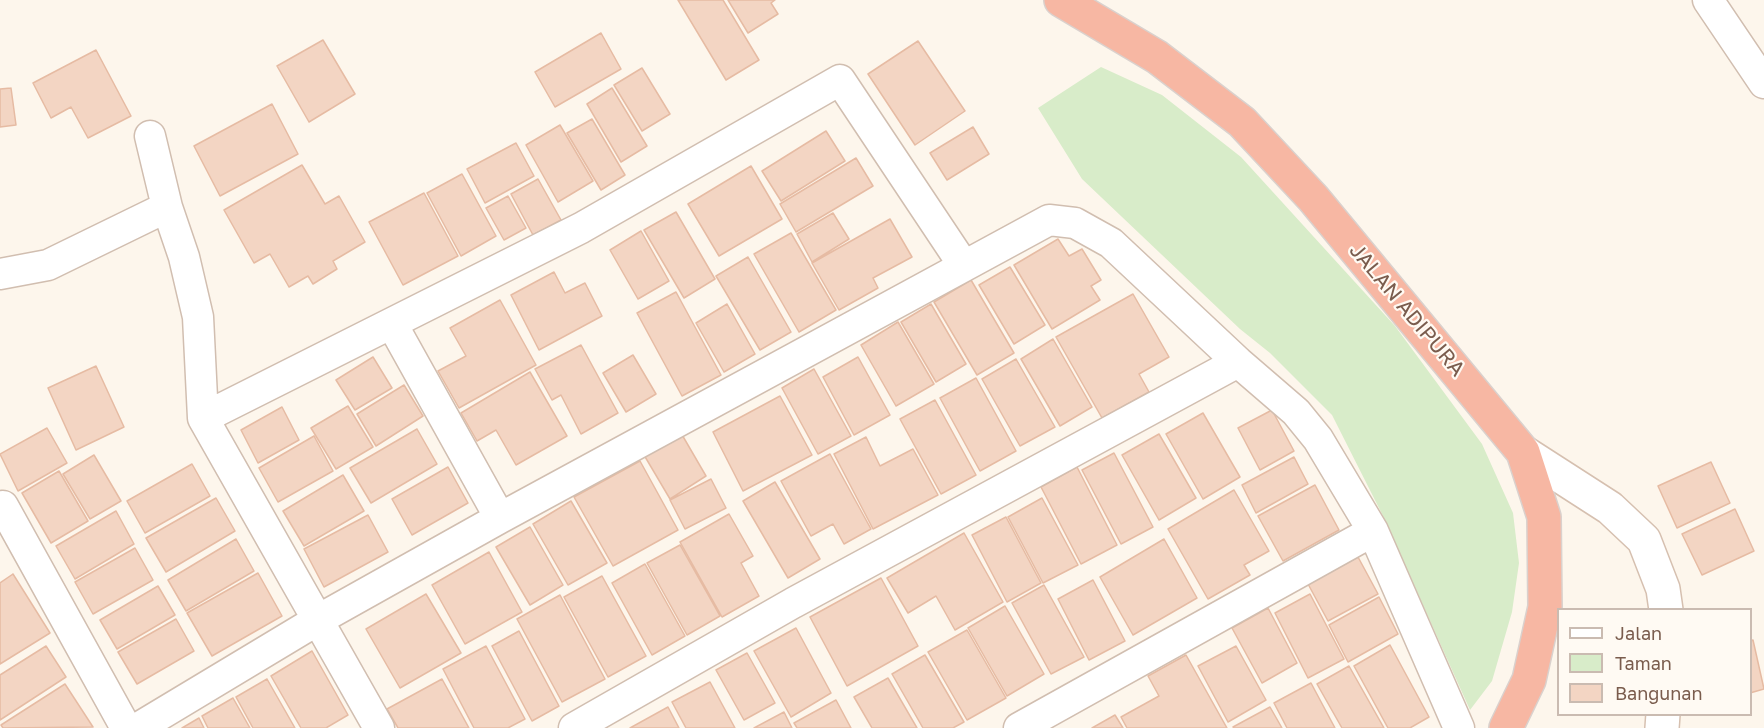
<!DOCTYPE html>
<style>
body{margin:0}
#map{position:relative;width:1764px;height:728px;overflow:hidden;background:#fdf6ec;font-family:"Golos Text",sans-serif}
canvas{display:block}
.legend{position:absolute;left:1557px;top:608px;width:195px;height:108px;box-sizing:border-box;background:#fffaf3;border:2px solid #cabbb1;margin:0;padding:8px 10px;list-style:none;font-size:18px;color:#7a5c4d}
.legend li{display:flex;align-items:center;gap:12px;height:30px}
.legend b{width:30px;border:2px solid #cabbb1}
</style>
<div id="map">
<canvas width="1764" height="728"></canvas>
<ul class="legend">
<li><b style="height:8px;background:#fff"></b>Jalan</li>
<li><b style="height:16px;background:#d8ecc9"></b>Taman</li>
<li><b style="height:16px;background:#f3d5c3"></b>Bangunan</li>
</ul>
</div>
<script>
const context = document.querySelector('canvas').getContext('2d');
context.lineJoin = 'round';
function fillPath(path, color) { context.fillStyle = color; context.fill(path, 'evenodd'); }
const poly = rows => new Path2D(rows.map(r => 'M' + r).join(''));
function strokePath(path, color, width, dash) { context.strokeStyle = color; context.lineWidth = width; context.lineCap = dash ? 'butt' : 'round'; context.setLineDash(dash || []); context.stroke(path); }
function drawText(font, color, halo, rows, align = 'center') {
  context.font = font + ' "Golos Text",sans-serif'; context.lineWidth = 4.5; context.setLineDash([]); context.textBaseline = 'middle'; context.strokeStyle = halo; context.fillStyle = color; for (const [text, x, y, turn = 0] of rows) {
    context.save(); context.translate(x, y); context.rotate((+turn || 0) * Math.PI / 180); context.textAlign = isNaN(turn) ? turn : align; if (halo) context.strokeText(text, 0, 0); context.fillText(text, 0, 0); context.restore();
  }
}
fillPath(poly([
 [1101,67,1162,95,1241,157,1395,326,1482,444,1513,513,1519,563,1512,612,1492,681,1470,710,1382,514,1332,415,1270,353,1240,329,1082,179,1038,108]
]), '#d8ecc9');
const building = poly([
 [678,0,723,0,759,60,726,80,678,0],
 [728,0,775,0,771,3,778,14,748,33,728,0],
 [601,33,621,69,555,107,535,72,601,33],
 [323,40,355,94,309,122,277,66,323,40],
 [918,41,965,111,915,145,868,74,918,41],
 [96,50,131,116,88,138,71,107,51,118,33,83,96,50],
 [642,68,670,114,642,131,614,85,642,68],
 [11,88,16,125,0,127,0,89,11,88],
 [612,88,647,146,621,162,587,104,612,88],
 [272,104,298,154,220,196,194,146,272,104],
 [592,119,625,175,601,190,567,133,592,119],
 [560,125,593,181,558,202,526,145,560,125],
 [973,127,989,154,947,180,930,153,973,127],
 [826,131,845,161,781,201,762,171,826,131],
 [516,143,534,176,485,203,467,169,516,143],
 [856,158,873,186,796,232,780,204,856,158],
 [302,165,325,204,339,196,365,242,333,261,337,269,313,284,308,276,289,287,270,254,254,263,224,210,302,165],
 [751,166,782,219,719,256,688,204,751,166],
 [462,174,496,236,461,256,427,193,462,174],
 [538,179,561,220,533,235,511,194,538,179],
 [424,193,458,256,403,285,369,222,424,193],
 [508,196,526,228,504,240,486,208,508,196],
 [676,212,715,279,684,298,644,230,676,212],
 [833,213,849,239,812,262,797,234,833,213],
 [890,219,912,257,873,278,878,288,839,310,812,263,890,219],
 [641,231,669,281,638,299,610,250,641,231],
 [791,233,836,310,799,332,754,254,791,233],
 [1058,239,1069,256,1082,249,1101,280,1091,286,1100,300,1052,329,1014,265,1058,239],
 [748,257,791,332,760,350,716,276,748,257],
 [1010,267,1045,325,1014,344,979,285,1010,267],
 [554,272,565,293,585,283,602,316,539,350,511,295,554,272],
 [971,280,1014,353,977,375,934,302,971,280],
 [676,292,721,375,682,396,637,313,676,292],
 [1133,294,1169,357,1139,374,1149,392,1102,418,1056,337,1133,294],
 [500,300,536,365,459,408,438,371,466,356,450,328,500,300],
 [727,304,755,354,724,372,696,323,727,304],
 [931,304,966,364,936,382,901,322,931,304],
 [898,322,934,384,896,406,861,345,898,322],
 [1053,339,1092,407,1060,426,1021,359,1053,339],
 [581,345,618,413,581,434,561,395,552,400,535,369,581,345],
 [633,355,656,394,626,412,603,373,633,355],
 [373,357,392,388,355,410,336,380,373,357],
 [858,357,890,415,854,435,823,377,858,357],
 [1016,359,1055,427,1020,446,982,379,1016,359],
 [96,366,124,427,76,450,48,388,96,366],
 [814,369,851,436,818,454,782,388,814,369],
 [530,372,567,436,516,465,496,430,477,441,461,413,530,372],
 [976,378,1016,451,980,471,940,398,976,378],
 [404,385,423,416,376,446,357,414,404,385],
 [780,396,812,455,743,491,713,432,780,396],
 [935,400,976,475,941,494,900,419,935,400],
 [348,406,373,447,336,469,311,428,348,406],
 [282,407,299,440,258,463,241,430,282,407],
 [1272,410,1294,451,1260,470,1238,428,1272,410],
 [1203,413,1240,477,1203,499,1166,434,1203,413],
 [47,428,67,463,18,491,0,454,47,428],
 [417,429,437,464,371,503,350,468,417,429],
 [681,433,706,476,670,499,644,455,681,433],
 [1159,434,1196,498,1159,520,1122,455,1159,434],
 [314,436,333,471,278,502,259,468,314,436],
 [866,437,880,466,913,449,938,495,873,529,834,454,866,437],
 [1114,453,1153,527,1121,544,1082,470,1114,453],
 [830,454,871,529,844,544,833,524,811,536,781,481,830,454],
 [94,455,121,501,90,519,63,474,94,455],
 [1294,457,1308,484,1256,513,1242,485,1294,457],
 [640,461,678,530,613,566,574,497,640,461],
 [1711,462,1730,503,1677,528,1658,486,1711,462],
 [192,464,210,496,145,533,127,501,192,464],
 [448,467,468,503,412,535,392,499,448,467],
 [1077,467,1117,545,1081,564,1041,487,1077,467],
 [59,471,88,521,51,543,22,493,59,471],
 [343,475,364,511,304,546,283,511,343,475],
 [711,479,726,508,685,529,670,500,711,479],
 [775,482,820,559,788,578,743,501,775,482],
 [1315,485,1339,530,1283,561,1258,516,1315,485],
 [1234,490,1269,551,1244,565,1250,575,1208,599,1168,529,1234,490],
 [216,498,235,531,166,572,146,538,216,498],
 [1042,498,1078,565,1043,583,1008,517,1042,498],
 [571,501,607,563,568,585,533,524,571,501],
 [1735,509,1754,551,1702,575,1682,534,1735,509],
 [116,511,134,544,75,579,56,546,116,511],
 [729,514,753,556,741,563,759,596,722,617,680,542,729,514],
 [368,515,388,552,324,587,304,549,368,515],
 [1006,517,1041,583,1007,602,972,535,1006,517],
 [530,527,563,585,530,605,496,547,530,527],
 [964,533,1003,602,955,630,936,596,908,613,887,578,964,533],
 [236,539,254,571,186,611,168,580,236,539],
 [1164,539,1197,598,1133,635,1100,577,1164,539],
 [680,545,720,616,687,635,647,563,680,545],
 [135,548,153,580,93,614,75,582,135,548],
 [489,552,522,612,465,644,432,585,489,552],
 [1358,557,1378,594,1328,621,1308,584,1358,557],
 [645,564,685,636,652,655,612,583,645,564],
 [258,573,282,616,212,656,187,613,258,573],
 [13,574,50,633,0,664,0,583,13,574],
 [602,576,646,656,608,677,564,597,602,576],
 [881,578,918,646,847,686,810,617,881,578],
 [1093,580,1125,641,1089,660,1058,599,1093,580],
 [1044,585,1084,657,1051,674,1012,603,1044,585],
 [158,586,175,615,117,649,100,620,158,586],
 [426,594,461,653,400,688,366,629,426,594],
 [1310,594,1344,659,1308,678,1275,613,1310,594],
 [560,595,605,679,562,702,517,619,560,595],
 [1379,597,1398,634,1348,662,1329,625,1379,597],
 [1005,606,1044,674,1007,696,968,628,1005,606],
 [1268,608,1297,663,1262,683,1232,628,1268,608],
 [176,619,194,651,137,684,118,652,176,619],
 [796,628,831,693,791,717,754,651,796,628],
 [967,630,1006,698,967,720,928,652,967,630],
 [519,631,559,706,532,721,492,646,519,631],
 [1753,640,1764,689,1750,693,1750,641,1753,640],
 [1390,645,1429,717,1410,728,1388,728,1354,666,1390,645],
 [46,646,66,677,0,720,0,675,46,646],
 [486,646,525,719,508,728,474,728,443,669,486,646],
 [1236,646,1266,700,1228,722,1198,666,1236,646],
 [312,651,348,715,326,728,301,728,271,676,312,651],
 [747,653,775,703,744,720,716,670,747,653],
 [925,655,964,722,953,728,923,728,892,674,925,655],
 [1186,655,1227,728,1127,728,1121,717,1159,696,1148,676,1186,655],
 [1349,666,1384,728,1342,728,1317,684,1349,666],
 [888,678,917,728,872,728,854,697,888,678],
 [267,679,295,728,253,728,236,697,267,679],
 [442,679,469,728,398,728,387,709,442,679],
 [710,682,735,728,686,728,672,702,710,682],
 [1311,683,1335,728,1287,728,1274,703,1311,683],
 [65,684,93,727,3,728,1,725,65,684],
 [233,698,250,728,208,728,202,716,233,698],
 [836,700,851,728,797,728,794,723,836,700],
 [668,707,679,728,630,728,668,707],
 [1270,707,1282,728,1234,728,1233,727,1270,707],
 [784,712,792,728,754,728,784,712],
 [1115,715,1123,728,1092,728,1115,715],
 [199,718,204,728,182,728,199,718]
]);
fillPath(building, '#f3d5c3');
strokePath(building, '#e6bba3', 1.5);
const street = poly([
 [1708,0,1764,83],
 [150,136,167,207,184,257,198,317,203,418,379,728],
 [0,274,48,265,167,207],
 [392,324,500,518],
 [203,418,581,228,840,80,964,266],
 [3,506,126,728],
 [138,728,316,621,500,518,1049,220,1075,223,1111,243,1238,362,1296,412,1318,439,1373,531,1459,728],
 [574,728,793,603,1238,362],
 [1019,728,1373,531]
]);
const secondary = poly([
 [1523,452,1610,508,1644,540,1663,589,1666,610],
 [1662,728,1663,714]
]);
const highway = poly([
 [1061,0,1157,57,1242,122,1313,198,1523,452,1544,517,1545,607,1529,680,1506,728]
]);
strokePath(street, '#d1beb0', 33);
strokePath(secondary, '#d6c0b0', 36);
strokePath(highway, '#dad1cd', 36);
strokePath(street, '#fff', 30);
strokePath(secondary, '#fff', 33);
strokePath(highway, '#f7b7a3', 33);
drawText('21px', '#7a5c4d', '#fffaf3', [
 ["JALAN ADIPURA",1407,310,50]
]);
</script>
